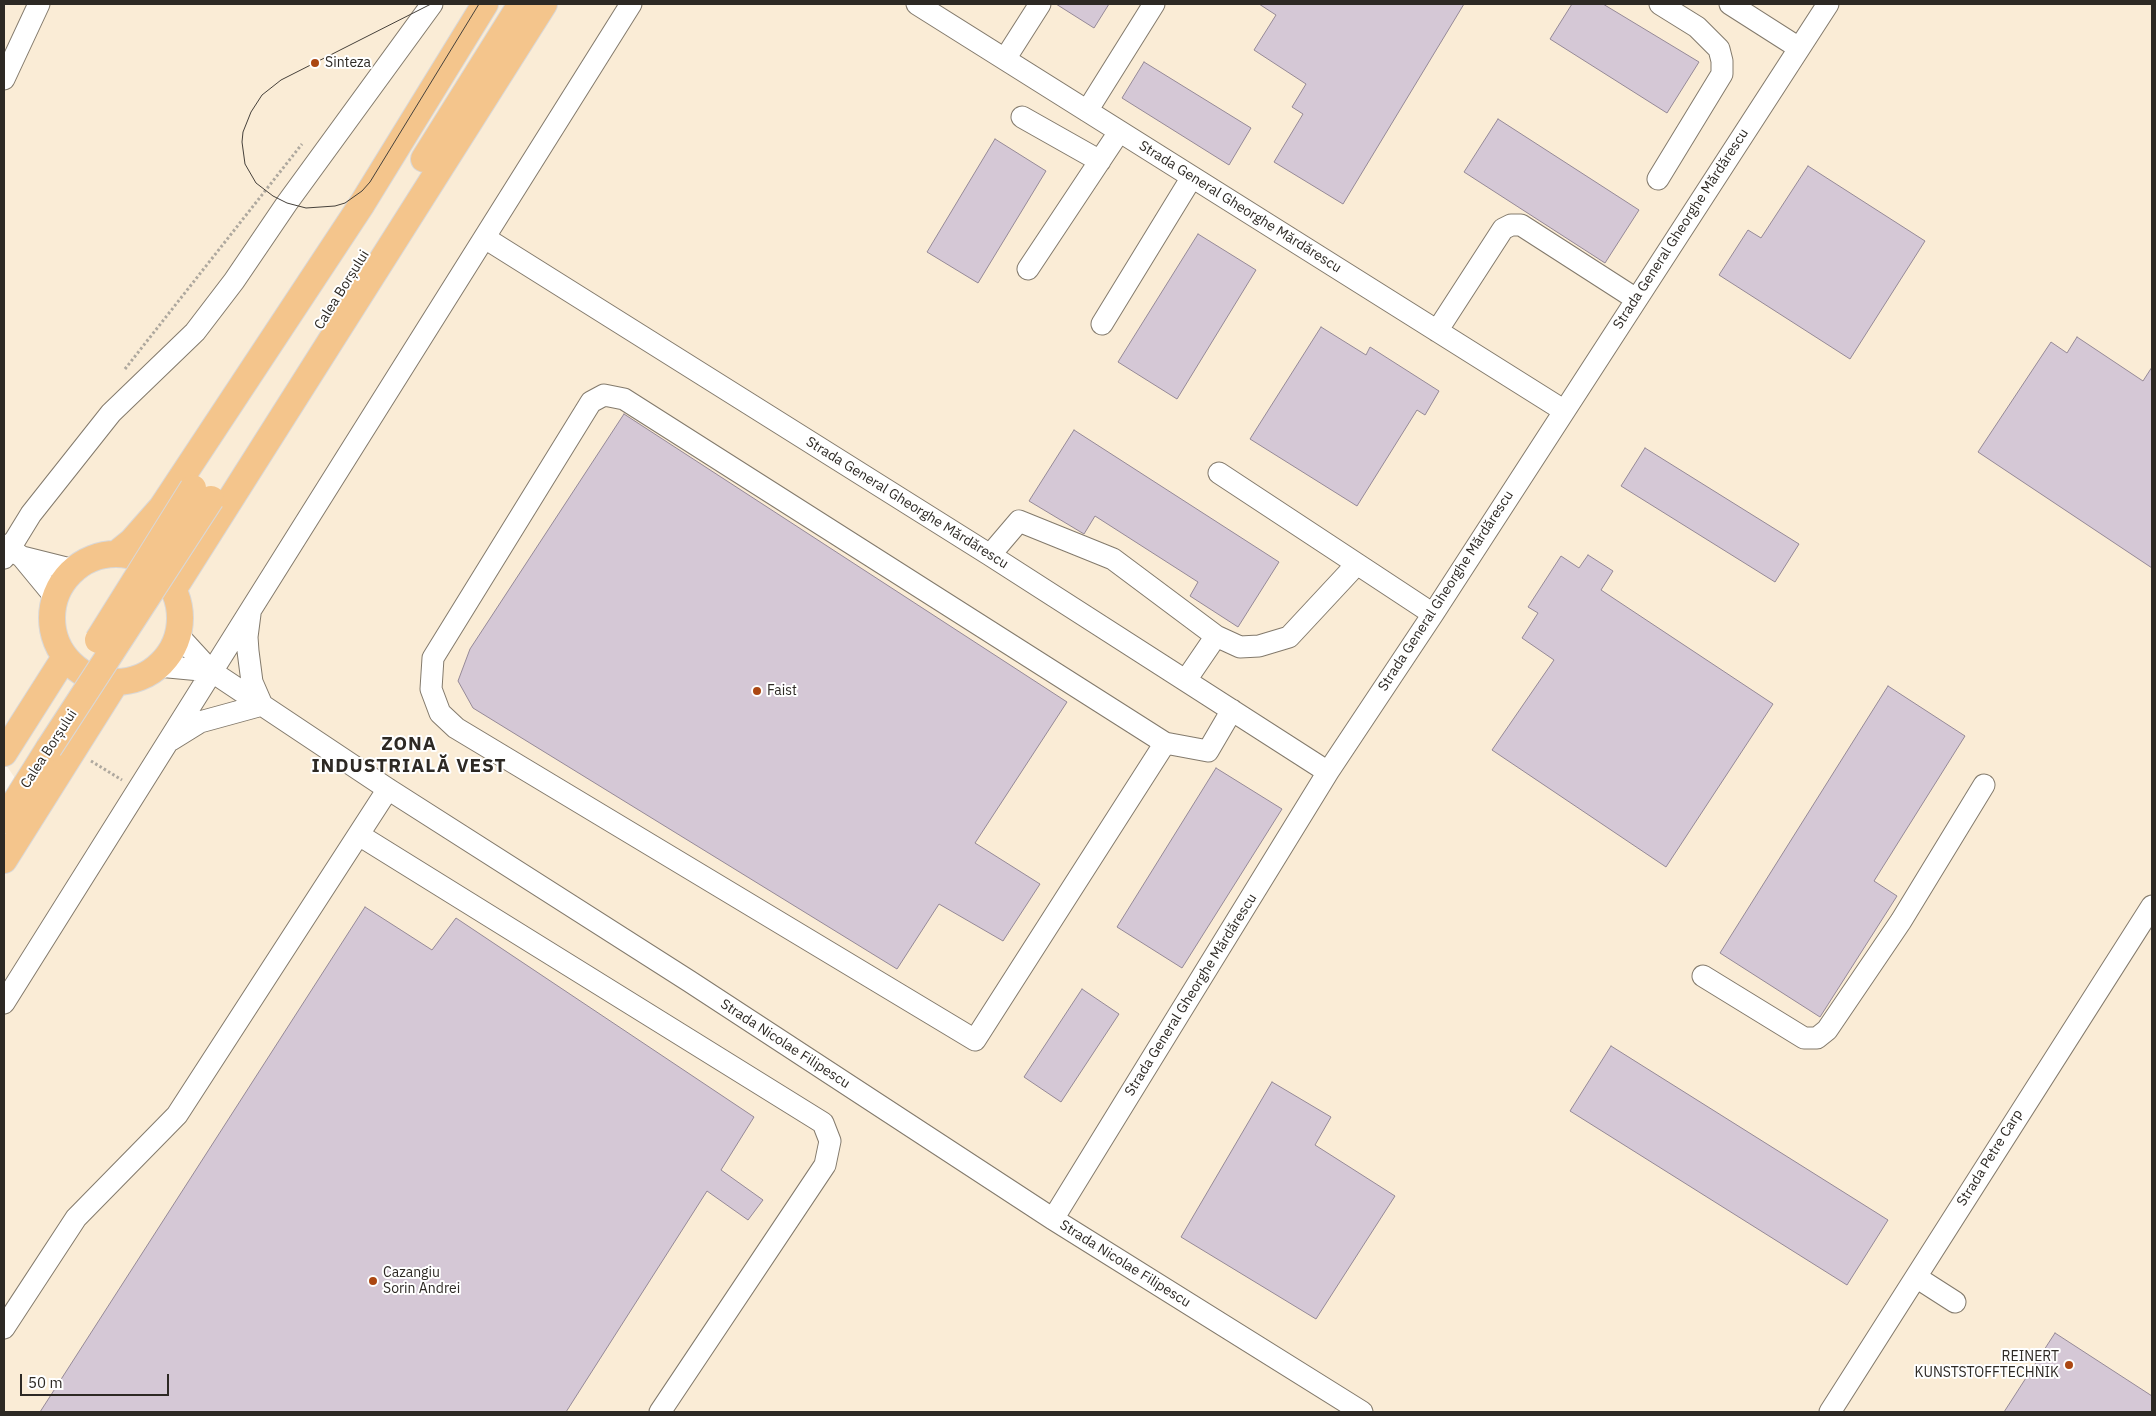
<!DOCTYPE html>
<meta charset="utf-8">
<style>
body{margin:0}
#map{position:relative;width:2156px;height:1416px;overflow:hidden;background:#fef6ea;font-family:"IBM Plex Sans",sans-serif}
canvas{display:block}
.frame{position:absolute;inset:0;border:5px solid #2d2924;pointer-events:none}
.scale{position:absolute;left:20px;top:1374px;width:149px;height:22px;box-sizing:border-box;border:2px solid #2d2924;border-top:0;padding-left:6px;font-size:15px;line-height:18px;white-space:nowrap;color:#2d2924;-webkit-text-stroke:4px #fff;paint-order:stroke}
</style>
<div id="map">
<canvas width="2156" height="1416"></canvas>
<div class="frame"></div>
<div class="scale">50 m</div>
</div>
<script>
const context = document.querySelector('canvas').getContext('2d');
context.lineJoin = 'round';
function fillPath(path, color) { context.fillStyle = color; context.fill(path, 'evenodd'); }
const poly = rows => new Path2D(rows.map(r => 'M' + r).join(''));
function strokePath(path, color, width, dash) { context.strokeStyle = color; context.lineWidth = width; context.lineCap = dash ? 'butt' : 'round'; context.setLineDash(dash || []); context.stroke(path); }
function drawText(font, color, halo, rows, align = 'center') {
  context.font = font + ' "IBM Plex Sans",sans-serif'; context.lineWidth = 4; context.setLineDash([]); context.textBaseline = 'middle'; context.strokeStyle = halo; context.fillStyle = color; for (const [text, x, y, turn = 0] of rows) {
    context.save(); context.translate(x, y); context.rotate((+turn || 0) * Math.PI / 180); context.textAlign = isNaN(turn) ? turn : align; if (halo) context.strokeText(text, 0, 0); context.fillText(text, 0, 0); context.restore();
  }
}
fillPath(poly([
 [4,4,2152,4,2152,1412,4,1412,4,860,36,809,4,762]
]), '#faecd6');
const building = poly([
 [1056,4,1109,4,1094,28,1056,4],
 [1259,4,1464,4,1343,204,1274,162,1303,114,1292,107,1306,84,1254,50,1276,15,1259,4],
 [1572,4,1603,4,1699,62,1667,113,1550,39,1572,4],
 [1144,62,1251,128,1229,165,1122,98,1144,62],
 [1498,119,1639,210,1605,263,1464,172,1498,119],
 [995,139,1046,171,978,283,927,252,995,139],
 [1808,166,1925,241,1850,359,1719,275,1748,230,1761,238,1808,166],
 [1198,234,1256,270,1177,399,1118,362,1198,234],
 [1321,327,1366,355,1370,347,1439,391,1425,415,1417,410,1357,506,1250,439,1321,327],
 [2077,337,2143,381,2152,367,2152,568,1978,452,2051,342,2067,353,2077,337],
 [624,414,1067,702,975,843,1040,884,1003,941,939,904,897,969,473,708,458,681,470,649,624,414],
 [1074,430,1279,562,1238,627,1190,596,1198,582,1095,516,1084,534,1029,501,1074,430],
 [1645,448,1799,544,1775,582,1621,486,1645,448],
 [1588,555,1613,571,1601,590,1773,704,1666,867,1492,750,1554,660,1522,638,1538,613,1528,607,1561,556,1579,568,1588,555],
 [1888,686,1965,736,1874,881,1897,896,1820,1017,1720,953,1888,686],
 [1216,768,1282,809,1182,968,1117,927,1216,768],
 [365,907,432,950,456,918,754,1117,721,1170,763,1200,748,1220,707,1191,566,1412,40,1412,365,907],
 [1082,989,1119,1014,1061,1102,1024,1077,1082,989],
 [1611,1046,1888,1220,1847,1285,1570,1111,1611,1046],
 [1272,1082,1331,1117,1315,1145,1395,1196,1316,1319,1181,1237,1272,1082],
 [2055,1333,2152,1396,2152,1412,2004,1412,2055,1333]
]);
fillPath(building, '#d5c8d6');
strokePath(building, '#968a97', 1);
const minor = poly([
 [917,4,1563,410],
 [1730,4,1799,48],
 [1005,59,1040,4],
 [4,79,39,4],
 [1087,111,1154,4],
 [1022,117,1100,161],
 [1658,179,1722,74,1722,61,1719,49,1697,27,1660,4],
 [485,238,990,555,1328,772],
 [1028,269,1119,132],
 [1102,324,1192,177],
 [1437,331,1503,229,1511,225,1521,225,1636,299],
 [1219,473,1433,614],
 [4,545,22,557,55,597],
 [990,555,1019,521,1113,559,1216,636,1240,647,1259,646,1289,637,1356,565],
 [22,557,74,570],
 [4,558,31,514,111,413,195,332,234,281,287,203,432,4],
 [177,634,211,671,388,789,689,981,1053,1219,1362,1412],
 [158,666,211,671],
 [1186,680,1216,636],
 [171,740,200,722,262,705,252,682,248,651,247,637,250,614],
 [1165,743,975,1040,456,728,440,713,431,689,433,658,591,402,604,395,624,399,1165,743,1208,751,1232,710],
 [359,835,823,1123,830,1141,825,1165,660,1412],
 [1703,976,1804,1038,1817,1038,1827,1030,1901,921,1984,785],
 [4,1003,631,4],
 [1053,1219,1328,772,1433,614,1828,4],
 [1916,1277,1955,1302],
 [4,1328,76,1218,177,1115,388,789],
 [1830,1412,2152,906]
]);
const major = poly([
 [424,159,521,4],
 [116,554,132,541,162,507,362,204,485,4],
 '52 618a64 64 0 1 1 128 0a64 64 0 1 1-128 0Z',
 [173,590,544,4],
 [4,753,65,657],
 [4,820,49,748],
 [4,860,116,682]
]);
strokePath(minor, '#837a6c', 23);
strokePath(major, '#d9d8d8', 28);
strokePath(poly([
 [125,369,302,144],
 [91,761,122,780]
]), '#aea89e', 3, [2.5, 2.5]);
strokePath(minor, '#fff', 21);
strokePath(major, '#f4c58c', 26);
strokePath(poly([
 [431,4,281,80,262,95,251,112,243,132,242,142,245,164,256,183,273,196,287,203,306,208,335,206,345,203,362,191,370,182,479,4]
]), '#46413b', 1);
const majorBridge = poly([
 [98,640,193,488],
 [49,748,211,499]
]);
strokePath(majorBridge, '#d9d8d8', 28, []);
strokePath(majorBridge, '#f4c58c', 26);
for (const [x, y, r, color] of [
 [315,63,5,"#ab4712"],
 [757,691,5,"#ab4712"],
 [373,1281,5,"#ab4712"],
 [2069,1365,5,"#ab4712"]
]) { const dot = new Path2D(); dot.arc(x, y, r, 0, 2 * Math.PI); context.fillStyle = color; context.fill(dot); strokePath(dot, '#fff', 2); }
drawText('14px', '#2d2924', '#fff', [
 ["Sinteza",325,63],
 ["Faist",767,691],
 ["Cazangiu",383,1273],
 ["Sorin Andrei",383,1289],
 ["REINERT",2059,1357,"right"],
 ["KUNSTSTOFFTECHNIK",2059,1373,"right"]
], 'left');
drawText('14px', '#2d2924', '#fff', [
 ["Strada General Gheorghe Mărdărescu",1240,207,32],
 ["Strada General Gheorghe Mărdărescu",1681,229,-57],
 ["Calea Borșului",342,290,-58],
 ["Strada General Gheorghe Mărdărescu",907,503,32],
 ["Strada General Gheorghe Mărdărescu",1446,591,-57],
 ["Calea Borșului",49,749,-57],
 ["Strada General Gheorghe Mărdărescu",1191,995,-58],
 ["Strada Nicolae Filipescu",785,1044,33],
 ["Strada Petre Carp",1990,1158,-58],
 ["Strada Nicolae Filipescu",1125,1264,32]
]);
context.letterSpacing = '1px';
drawText('bold 19px', '#2d2924', '#fff', [
 ["ZONA",409,745],
 ["INDUSTRIALĂ VEST",409,767]
]);
context.letterSpacing = '0px';
</script>
